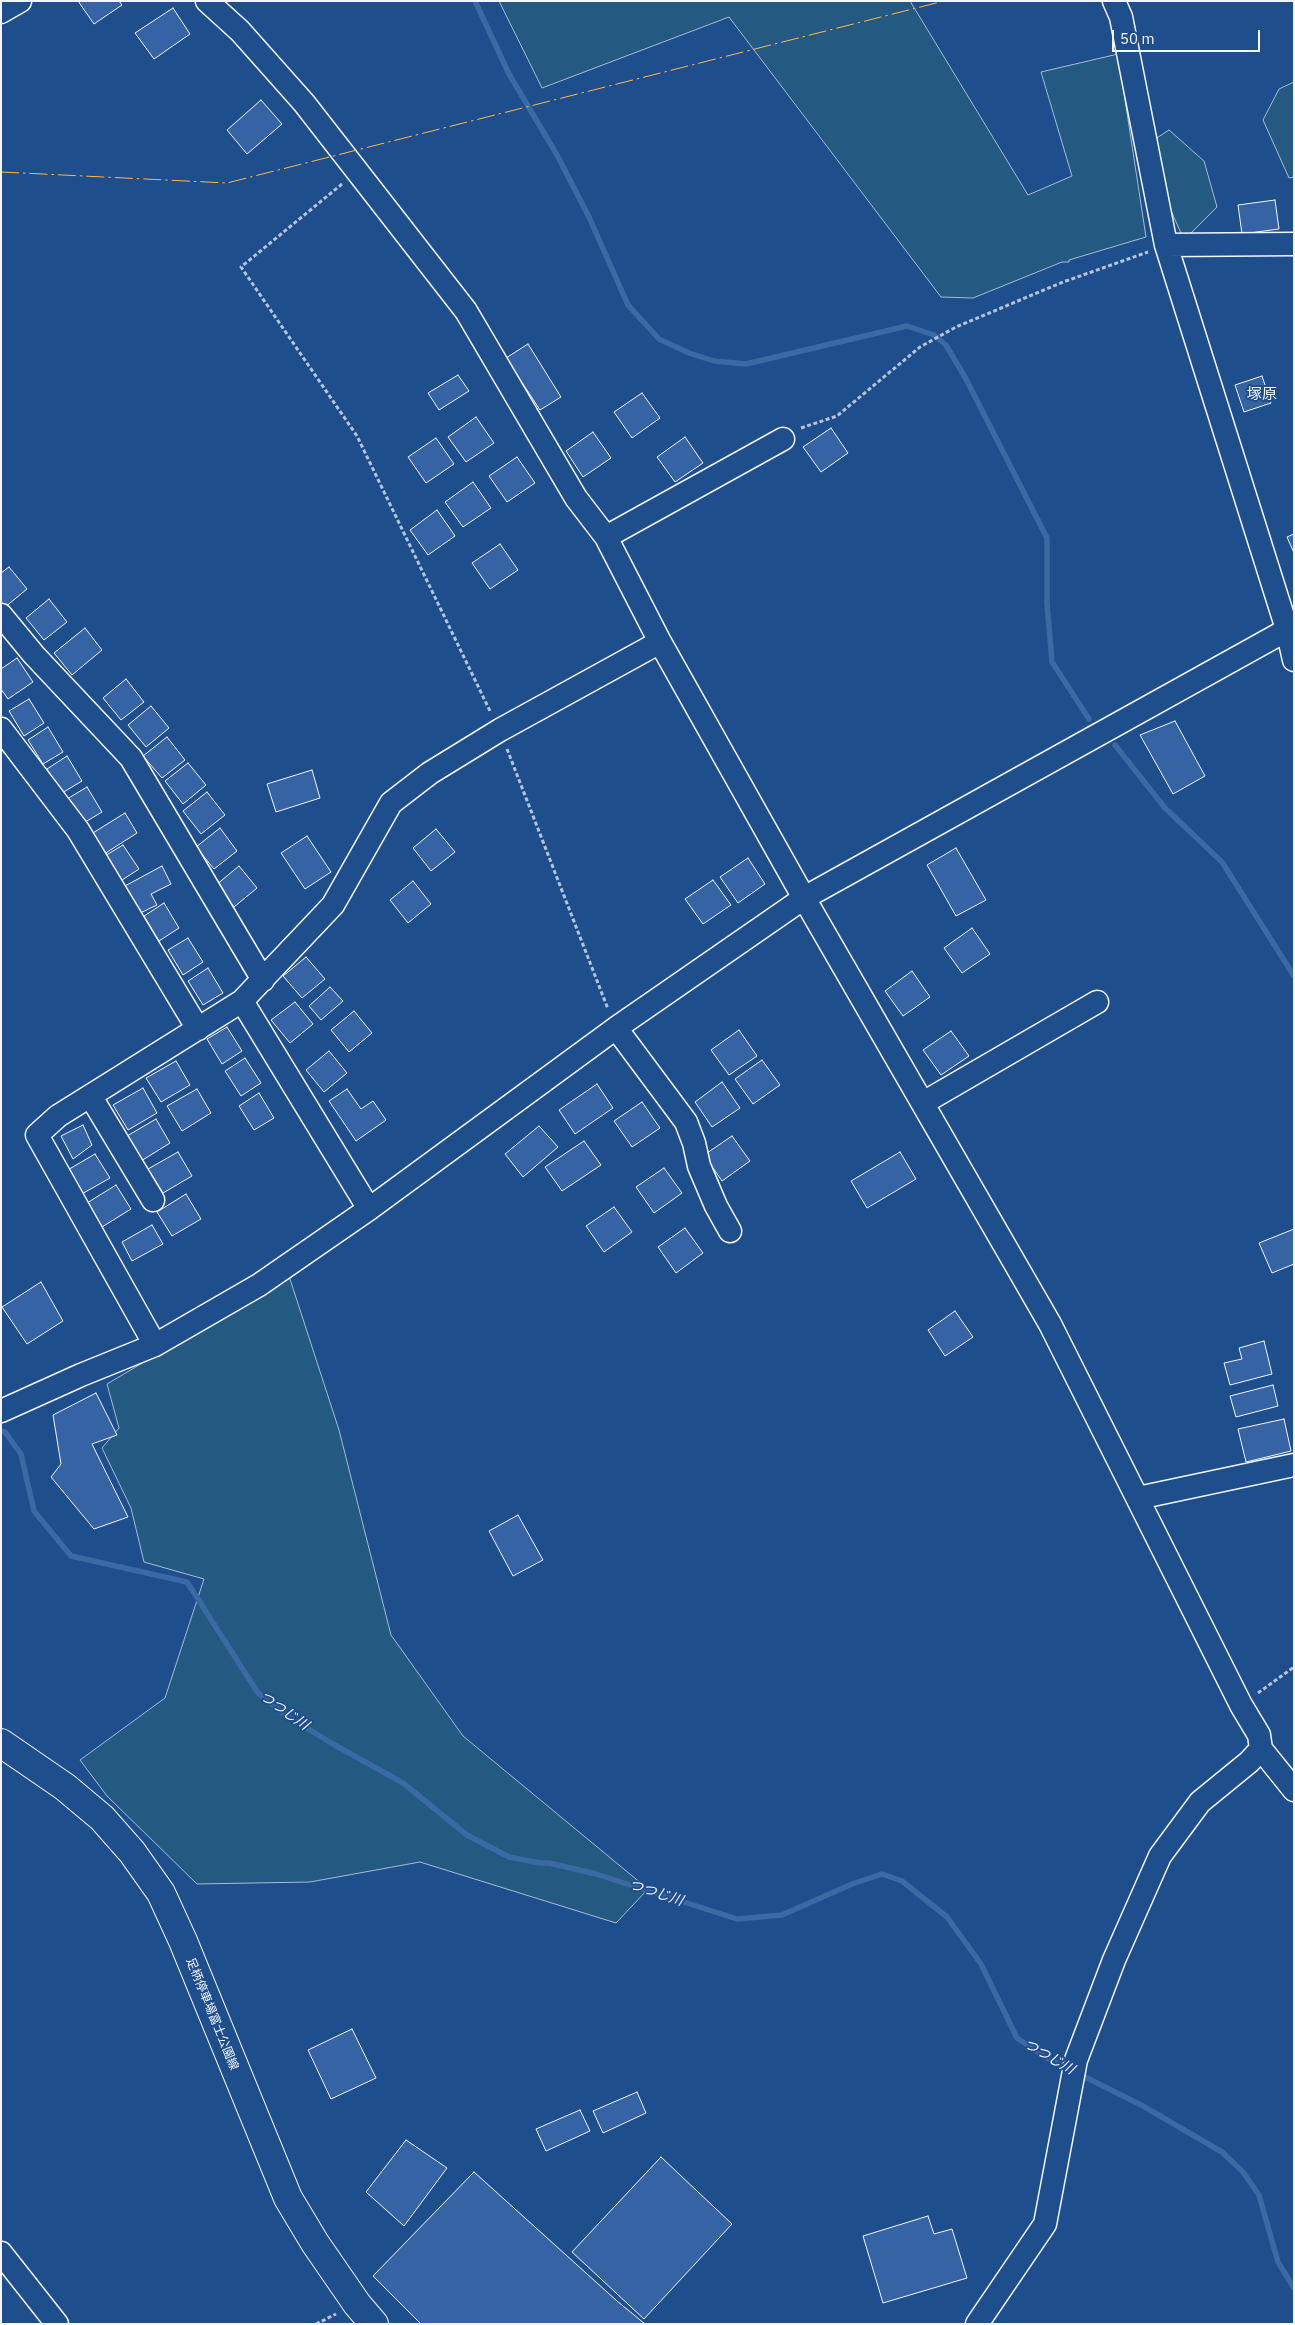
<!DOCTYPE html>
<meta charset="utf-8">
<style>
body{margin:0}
#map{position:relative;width:1295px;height:2325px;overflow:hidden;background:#1f4e8c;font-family:"IBM Plex Sans",sans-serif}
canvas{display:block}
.frame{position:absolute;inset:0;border:2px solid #f2f6ff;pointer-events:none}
.scale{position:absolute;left:1112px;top:30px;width:148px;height:22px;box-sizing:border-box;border:2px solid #f2f6ff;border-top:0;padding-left:6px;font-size:15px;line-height:18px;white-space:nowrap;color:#f2f6ff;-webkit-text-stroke:4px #1f4e8c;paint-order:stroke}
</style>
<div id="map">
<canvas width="1295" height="2325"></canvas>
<div class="frame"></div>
<div class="scale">50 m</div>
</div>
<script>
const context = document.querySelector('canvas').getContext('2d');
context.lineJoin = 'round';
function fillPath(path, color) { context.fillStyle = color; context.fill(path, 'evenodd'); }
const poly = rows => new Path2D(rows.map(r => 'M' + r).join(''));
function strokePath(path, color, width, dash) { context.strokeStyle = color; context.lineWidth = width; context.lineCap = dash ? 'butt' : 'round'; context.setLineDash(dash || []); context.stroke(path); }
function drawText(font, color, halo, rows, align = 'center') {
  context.font = font + ' "IBM Plex Sans","Noto Sans JP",sans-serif'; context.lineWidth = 4; context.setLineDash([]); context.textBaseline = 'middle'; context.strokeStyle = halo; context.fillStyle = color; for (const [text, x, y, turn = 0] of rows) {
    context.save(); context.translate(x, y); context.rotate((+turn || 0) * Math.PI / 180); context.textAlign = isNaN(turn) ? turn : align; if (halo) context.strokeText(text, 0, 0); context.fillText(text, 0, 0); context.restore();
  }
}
const green = poly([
 [499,1,910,1,1028,195,1072,176,1041,72,1118,54,1146,237,1069,260,1069,262,1062,262,973,298,941,297,729,17,542,88,499,1],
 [1294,82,1294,177,1289,178,1263,120,1279,89,1294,82],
 [1169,130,1204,161,1217,207,1184,240,1158,181,1149,143,1169,130],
 [289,1276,339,1430,391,1635,463,1736,648,1889,616,1923,420,1862,310,1882,197,1884,107,1796,80,1760,165,1698,204,1579,144,1562,131,1508,102,1448,119,1428,107,1384,289,1276]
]);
fillPath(green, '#245a82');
strokePath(green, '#a8bbd7', 1);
strokePath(poly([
 [475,1,509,74,557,155,589,217,628,305,659,339,689,353,714,361,746,364,907,326,934,335,946,345,966,379,1047,538,1047,603,1052,662,1089,719],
 [1115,745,1165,808,1222,862,1294,976],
 [1,1431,5,1432,21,1454,34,1511,71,1556,187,1582,258,1693,287,1716,333,1744,403,1783,467,1835,509,1857,540,1863,549,1863,596,1874,737,1919,782,1915,852,1884,882,1874,902,1881,947,1917,981,1964,1017,2038,1045,2057,1070,2070],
 [1079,2074,1143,2106,1222,2152,1243,2172,1259,2195,1278,2262,1294,2288]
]), '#3b69a3', 5.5);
const building = poly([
 [78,1,119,1,122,5,94,24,78,1],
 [173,8,190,34,154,59,135,33,173,8],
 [261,100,282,124,247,154,227,130,261,100],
 [1275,200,1279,229,1242,234,1238,205,1275,200],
 [528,344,561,397,540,410,506,358,528,344],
 [458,375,469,391,439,410,428,393,458,375],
 [1262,376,1271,403,1244,412,1235,385,1262,376],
 [642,393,660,418,632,438,614,412,642,393],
 [476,417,494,443,466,462,448,437,476,417],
 [831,428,848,453,821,472,803,447,831,428],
 [593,432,611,458,583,477,566,451,593,432],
 [685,437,703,463,675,482,657,457,685,437],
 [436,438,454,464,426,483,408,457,436,438],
 [517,457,535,483,507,502,489,476,517,457],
 [473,482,491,508,463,527,445,502,473,482],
 [437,510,455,536,428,555,410,530,437,510],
 [1294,534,1294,553,1287,537,1294,534],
 [500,544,518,570,490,589,472,563,500,544],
 [9,567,27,589,4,608,1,606,1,573,9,567],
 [49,599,67,622,44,640,26,618,49,599],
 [85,628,102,650,72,675,54,653,85,628],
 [17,658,33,682,8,699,1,689,1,669,17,658],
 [126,679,144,702,121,720,103,698,126,679],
 [29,699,44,723,24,736,9,711,29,699],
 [151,706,169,728,146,747,128,725,151,706],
 [1175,721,1205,776,1173,794,1140,735,1175,721],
 [48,727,63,752,43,764,28,740,48,727],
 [167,737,185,760,162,778,143,756,167,737],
 [67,756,82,781,62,793,47,769,67,756],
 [188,763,206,785,183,804,165,781,188,763],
 [312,770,320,798,276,812,267,784,312,770],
 [87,787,102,812,82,824,67,799,87,787],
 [207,792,225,815,201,834,183,811,207,792],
 [125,813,137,833,101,856,88,836,125,813],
 [220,828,237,851,214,869,196,847,220,828],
 [436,829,455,852,431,871,413,848,436,829],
 [307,836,331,872,305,889,281,853,307,836],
 [123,845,139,869,119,882,103,857,123,845],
 [956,848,986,900,956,916,927,865,956,848],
 [748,858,765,884,738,903,720,877,748,858],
 [162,866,171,884,151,894,157,905,138,914,123,887,162,866],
 [239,866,257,888,234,907,216,885,239,866],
 [713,880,731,905,703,924,685,899,713,880],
 [413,881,431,904,408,923,390,900,413,881],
 [164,903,179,928,159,941,144,916,164,903],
 [972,928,990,954,962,973,944,948,972,928],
 [188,938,203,962,183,975,168,950,188,938],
 [306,957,325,979,302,998,283,976,306,957],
 [208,968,223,993,203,1005,188,981,208,968],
 [912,971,930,997,903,1016,885,991,912,971],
 [330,987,343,1001,321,1020,309,1006,330,987],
 [295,1002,313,1024,290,1043,271,1020,295,1002],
 [354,1011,372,1033,349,1052,331,1030,354,1011],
 [227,1027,242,1051,222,1064,207,1039,227,1027],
 [739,1030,757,1056,729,1075,711,1050,739,1030],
 [951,1031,969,1056,941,1075,923,1050,951,1031],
 [329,1051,347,1073,324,1092,306,1070,329,1051],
 [245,1058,261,1083,241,1096,225,1071,245,1058],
 [762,1060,780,1085,753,1104,735,1079,762,1060],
 [176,1061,190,1085,161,1102,146,1078,176,1061],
 [722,1082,740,1108,712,1127,695,1102,722,1082],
 [597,1084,613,1108,575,1134,559,1110,597,1084],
 [143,1088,157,1113,128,1130,113,1105,143,1088],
 [197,1089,211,1113,182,1131,167,1106,197,1089],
 [347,1089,361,1109,373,1101,386,1120,356,1141,329,1101,347,1089],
 [259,1093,274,1118,254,1130,239,1106,259,1093],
 [642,1102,660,1128,632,1147,614,1121,642,1102],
 [156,1119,170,1143,141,1161,127,1136,156,1119],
 [83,1125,92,1145,73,1159,61,1136,83,1125],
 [539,1126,558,1147,523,1177,505,1154,539,1126],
 [732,1136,750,1161,722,1181,704,1155,732,1136],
 [584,1141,601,1165,562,1191,545,1167,584,1141],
 [178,1152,192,1176,163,1193,148,1169,178,1152],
 [900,1152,916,1179,867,1208,851,1181,900,1152],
 [95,1154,110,1178,80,1195,66,1171,95,1154],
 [664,1168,682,1193,654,1213,636,1187,664,1168],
 [116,1185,131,1209,102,1227,87,1203,116,1185],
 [186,1194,201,1219,172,1236,157,1212,186,1194],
 [614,1207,632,1232,604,1252,586,1226,614,1207],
 [152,1225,163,1244,132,1261,122,1242,152,1225],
 [685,1228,703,1253,676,1273,658,1247,685,1228],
 [1294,1229,1294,1264,1272,1273,1259,1243,1294,1229],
 [41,1282,63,1321,27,1344,2,1307,41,1282],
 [955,1311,973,1337,945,1356,928,1330,955,1311],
 [1264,1341,1272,1374,1230,1385,1224,1363,1242,1359,1239,1348,1264,1341],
 [1273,1385,1278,1406,1236,1417,1230,1396,1273,1385],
 [96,1393,117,1435,92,1444,128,1517,94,1529,51,1477,61,1464,53,1415,96,1393],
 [1284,1419,1291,1451,1246,1462,1238,1429,1284,1419],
 [518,1515,543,1560,513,1576,489,1531,518,1515],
 [352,2029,376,2078,331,2099,308,2050,352,2029],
 [637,2092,646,2113,603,2133,593,2111,637,2092],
 [580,2110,590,2131,546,2151,536,2129,580,2110],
 [406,2140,447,2168,404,2226,366,2192,406,2140],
 [661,2157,732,2224,644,2319,572,2252,661,2157],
 [474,2172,617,2301,645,2324,421,2324,373,2276,474,2172],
 [928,2216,934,2234,952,2229,967,2278,883,2303,863,2236,928,2216]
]);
fillPath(building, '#3563a3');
strokePath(building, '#f2f6ff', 1);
const minor = poly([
 [207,1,240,31,304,103,466,311,576,498,606,537,660,642,804,898,1050,1324,1241,1705,1259,1735,1261,1749,1249,1762,1200,1802,1160,1856,1114,1960,1076,2060,1045,2224,977,2324],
 [1114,1,1121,17,1166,245,1287,629,1294,660],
 [1,12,20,1],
 [1166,245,1294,244],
 [606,537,783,439],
 [1,615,34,655,131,758,263,980],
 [1,729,78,830,198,1029],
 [242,1001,369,1209],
 [616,1028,686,1122,694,1143,699,1166,716,1206,730,1231],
 [91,1097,153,1200],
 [923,1103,1097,1002],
 [155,1345,37,1135,58,1116,242,1001,333,905,391,803,430,773,500,730,660,642],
 [1,1411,81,1375,155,1345,259,1285,369,1209,616,1028,804,898,1294,626],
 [1138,1498,1294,1465],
 [1261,1749,1294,1790],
 [1,2253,57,2324]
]);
const major = poly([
 [1,1743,65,1787,102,1818,132,1852,161,1893,183,1941,288,2198,315,2243,357,2304,374,2324]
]);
strokePath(minor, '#f2f6ff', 25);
strokePath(major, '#f2f6ff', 30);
strokePath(poly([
 [342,184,241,267,357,436,490,711],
 [801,428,837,416,920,347,956,327,1063,282,1148,252],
 [507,749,608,1009],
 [1258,1693,1294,1667],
 [316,2324,336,2314]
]), '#b3c4dc', 3, [4, 2.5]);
strokePath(minor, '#1f4e8c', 22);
strokePath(major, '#1f4e8c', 28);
strokePath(poly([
 [1,172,227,183,944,1]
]), '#ffb74d', 1, [18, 4, 2.5, 4]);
drawText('12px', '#f2f6ff', '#1f4e8c', [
 ["足柄停車場富士公園線",212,2014,68]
]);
drawText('italic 14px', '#f2f6ff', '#1f4e8c', [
 ["つつじ川",284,1711,35],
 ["つつじ川",656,1893,18],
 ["つつじ川",1049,2057,30]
]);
drawText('15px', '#f2f6ff', '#1f4e8c', [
 ["塚原",1262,395]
]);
</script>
